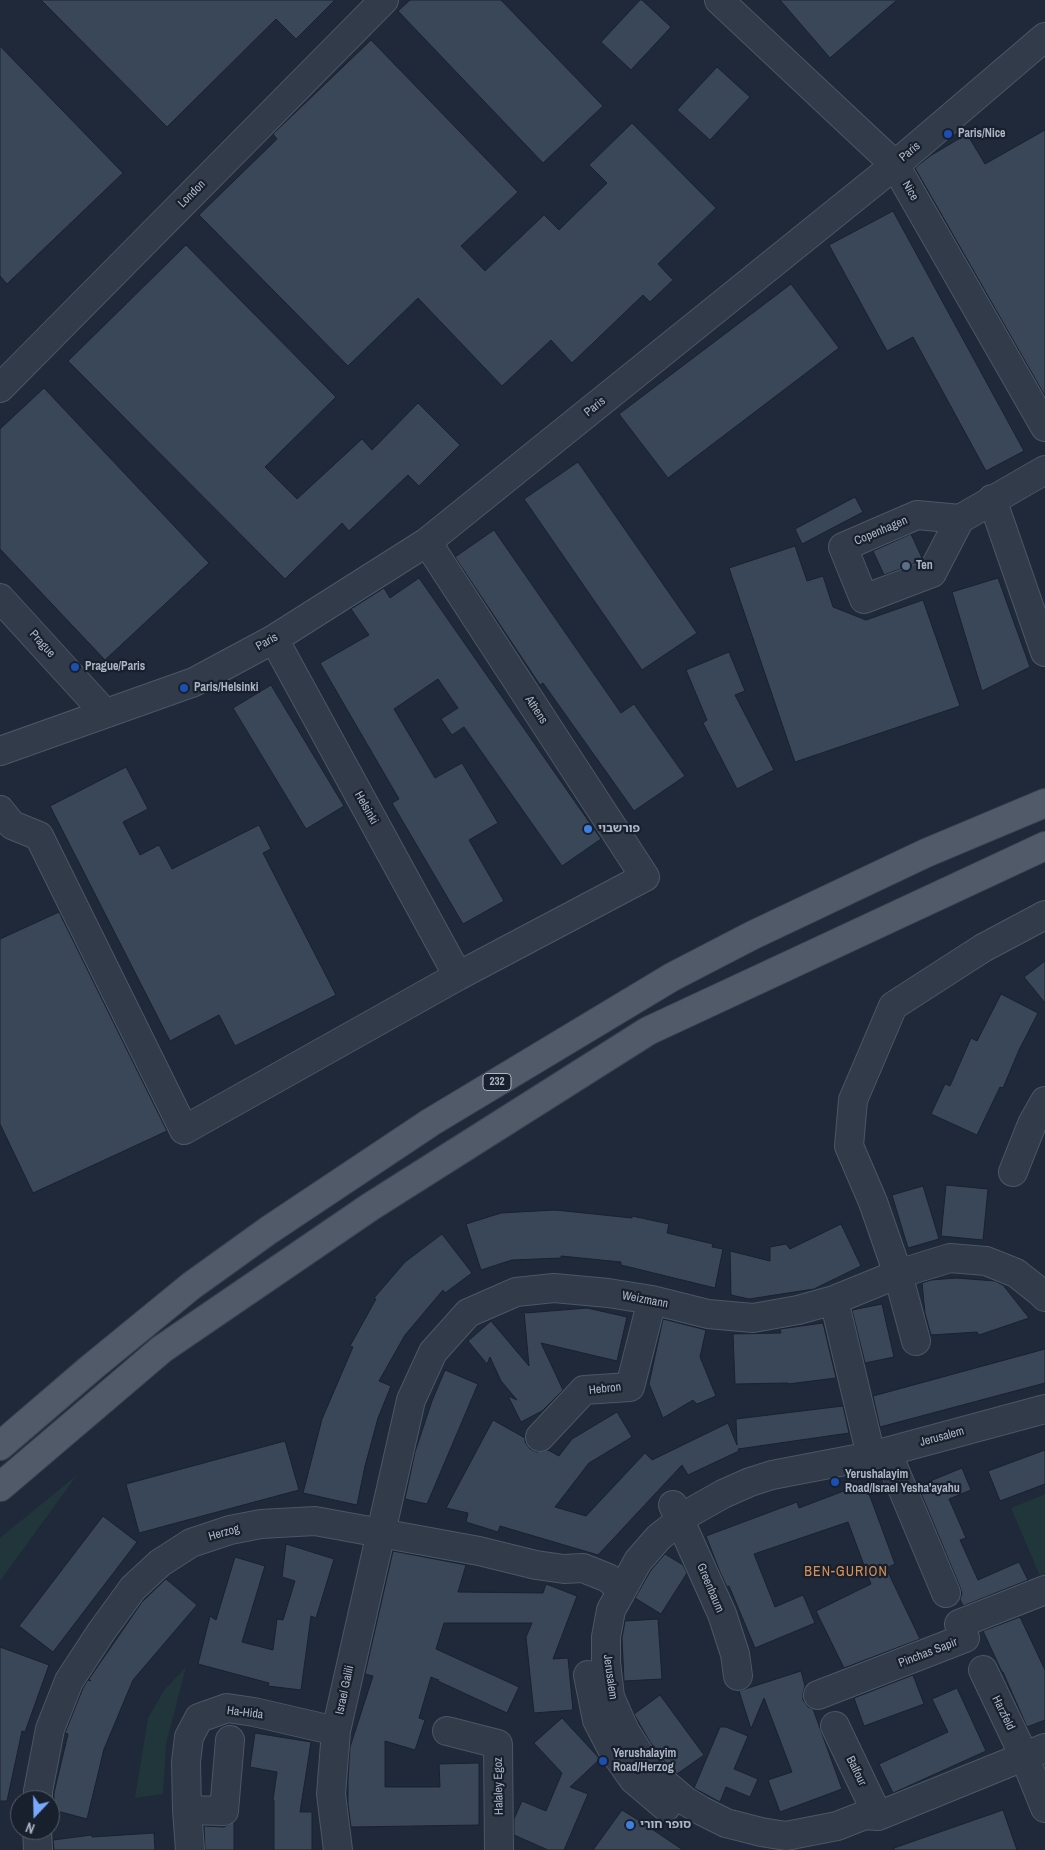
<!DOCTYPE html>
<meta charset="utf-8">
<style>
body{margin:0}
#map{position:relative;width:1045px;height:1850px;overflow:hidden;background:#1f2939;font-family:"Archivo Narrow",sans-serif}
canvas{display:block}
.north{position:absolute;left:10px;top:1790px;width:50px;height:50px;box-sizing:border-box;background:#18202d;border:1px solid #545c6a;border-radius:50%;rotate:201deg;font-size:14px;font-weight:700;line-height:20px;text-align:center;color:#adb6c6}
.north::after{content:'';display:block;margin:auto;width:18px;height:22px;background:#79a9fe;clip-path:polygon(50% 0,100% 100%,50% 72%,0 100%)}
</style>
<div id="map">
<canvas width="1045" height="1850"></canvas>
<div class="north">N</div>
</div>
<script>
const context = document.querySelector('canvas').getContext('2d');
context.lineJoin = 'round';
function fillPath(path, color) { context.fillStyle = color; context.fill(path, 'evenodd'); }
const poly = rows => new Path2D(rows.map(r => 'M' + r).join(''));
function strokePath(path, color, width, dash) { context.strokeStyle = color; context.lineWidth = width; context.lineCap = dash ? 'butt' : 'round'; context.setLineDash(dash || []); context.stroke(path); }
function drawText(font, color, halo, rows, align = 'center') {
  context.font = font + ' "Archivo Narrow","Noto Sans Hebrew",sans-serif'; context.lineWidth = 4.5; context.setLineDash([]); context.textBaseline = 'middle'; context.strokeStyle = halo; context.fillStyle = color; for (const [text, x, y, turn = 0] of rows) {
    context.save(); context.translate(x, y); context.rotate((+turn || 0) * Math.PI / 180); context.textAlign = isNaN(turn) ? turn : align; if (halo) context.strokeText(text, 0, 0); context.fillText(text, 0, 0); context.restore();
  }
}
fillPath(poly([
 [77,1475,0,1581,0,1538],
 [1045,1494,1045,1582,1043,1583,1011,1508],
 [186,1667,166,1744,163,1794,135,1798,148,1718,165,1689]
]), '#21363a');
const building = poly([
 [41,0,335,0,296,39,276,19,167,127,41,0],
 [410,0,501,0,603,106,543,163,398,11,410,0],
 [640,0,642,0,671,27,631,70,601,42,640,0],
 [780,0,897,0,830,58,780,0],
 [371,40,518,192,461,246,485,271,544,215,559,230,607,183,589,165,632,123,716,208,658,264,673,280,650,302,643,295,572,363,551,340,502,386,418,298,348,366,199,215,277,139,273,134,371,40],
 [0,46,123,173,7,284,0,276,0,46],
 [717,67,750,97,710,140,677,110,717,67],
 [1045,130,1045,396,915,168,930,156,967,134,985,164,1045,130],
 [893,211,1024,451,986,471,913,337,887,351,829,245,893,211],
 [186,245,336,397,265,467,297,499,362,439,372,450,418,403,460,445,419,486,408,475,349,531,342,523,285,579,68,361,186,245],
 [791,284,839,348,668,478,619,414,791,284],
 [44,388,209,563,105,660,0,549,0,429,44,388],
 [578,462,697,633,642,670,524,499,578,462],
 [855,497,863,512,802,544,795,529,855,497],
 [494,530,621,713,634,704,685,776,634,811,543,683,540,685,455,557,494,530],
 [911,534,922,558,921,561,884,575,873,551,911,534],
 [795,546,807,581,823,576,833,607,866,620,923,600,960,706,795,762,729,568,795,546],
 [419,578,601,839,562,866,464,727,452,735,441,719,458,708,438,679,394,709,435,778,462,763,498,823,469,840,504,901,463,924,392,803,399,799,320,663,369,635,351,609,384,588,390,598,419,578],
 [998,578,1030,667,982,691,952,592,998,578],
 [729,652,745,691,735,695,774,770,737,789,703,723,707,720,686,670,729,652],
 [271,685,344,806,306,829,233,708,271,685],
 [126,767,148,809,123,822,140,855,159,845,172,869,259,825,271,849,263,853,336,995,235,1046,219,1015,170,1041,50,806,126,767],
 [59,912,167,1131,33,1193,0,1124,0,939,59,912],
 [1045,961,1045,1003,1024,977,1045,961],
 [1001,994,1038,1013,1019,1050,1003,1088,1000,1087,977,1135,931,1114,945,1084,950,1086,971,1038,977,1041,1001,994],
 [946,1185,988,1189,983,1240,941,1236,946,1185],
 [923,1186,939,1239,908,1248,892,1195,923,1186],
 [555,1210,632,1218,632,1216,669,1224,667,1233,713,1244,712,1247,723,1249,715,1288,621,1265,621,1262,561,1256,561,1258,512,1260,481,1270,466,1224,501,1213,555,1210],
 [841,1224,861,1266,814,1289,749,1299,731,1295,730,1251,770,1261,770,1247,786,1244,790,1249,841,1224],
 [442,1234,472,1273,445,1293,443,1290,405,1335,379,1381,391,1386,378,1418,365,1466,357,1505,303,1493,322,1419,353,1347,350,1346,376,1299,374,1298,405,1262,442,1234],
 [956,1278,995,1281,1003,1285,1029,1318,979,1335,977,1332,931,1335,925,1313,922,1283,931,1280,956,1278],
 [882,1304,894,1357,865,1363,852,1310,882,1304],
 [587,1308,627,1317,617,1361,541,1343,563,1390,542,1411,521,1422,508,1396,517,1400,501,1381,490,1357,487,1364,468,1341,491,1321,529,1366,524,1311,526,1313,587,1308],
 [663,1319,706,1330,700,1357,716,1396,697,1404,693,1400,663,1418,649,1384,663,1319],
 [823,1323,836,1378,788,1384,788,1383,735,1384,733,1334,781,1333,780,1329,823,1323],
 [1045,1349,1045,1383,880,1427,873,1396,1045,1349],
 [445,1370,478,1384,427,1504,405,1499,415,1452,432,1401,445,1370],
 [843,1406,849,1433,738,1449,739,1451,688,1475,682,1465,598,1555,500,1526,498,1532,466,1522,468,1513,446,1508,493,1420,525,1438,525,1442,530,1449,537,1452,548,1450,559,1456,572,1439,617,1412,632,1437,589,1463,555,1507,586,1516,645,1453,652,1460,728,1423,737,1445,736,1419,843,1406],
 [285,1441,299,1490,139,1533,126,1484,285,1441],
 [1045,1450,1045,1484,1000,1501,988,1471,1045,1450],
 [962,1468,971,1490,949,1499,966,1538,960,1540,978,1580,1019,1562,1028,1580,963,1606,960,1599,962,1594,960,1587,918,1486,962,1468],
 [865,1483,895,1564,886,1568,920,1639,844,1668,816,1611,871,1584,848,1522,754,1554,775,1607,803,1595,815,1623,755,1648,729,1586,727,1587,720,1572,706,1536,797,1502,799,1508,865,1483],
 [103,1516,137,1542,53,1652,19,1626,103,1516],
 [286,1544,334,1559,316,1618,311,1616,301,1690,268,1686,269,1683,198,1664,210,1616,216,1620,235,1557,265,1566,242,1642,273,1650,277,1619,283,1620,295,1581,282,1577,286,1544],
 [393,1551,466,1565,458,1592,543,1593,546,1584,577,1596,553,1659,568,1658,573,1710,534,1713,526,1637,532,1623,444,1623,436,1649,519,1687,507,1713,438,1681,438,1679,438,1680,431,1677,419,1718,425,1720,415,1750,385,1741,385,1787,440,1787,439,1764,479,1763,479,1825,351,1827,348,1804,348,1780,350,1747,373,1676,365,1674,393,1551],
 [665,1554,683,1565,687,1573,661,1614,635,1598,651,1570,665,1554],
 [166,1579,197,1605,133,1680,104,1749,87,1819,50,1809,54,1800,54,1793,68,1734,65,1733,83,1688,88,1680,91,1681,89,1679,142,1602,166,1579],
 [1020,1617,1045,1670,1045,1720,1027,1727,1003,1672,1002,1672,983,1631,1020,1617],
 [658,1619,662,1679,624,1681,622,1638,625,1621,658,1619],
 [0,1647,49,1665,25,1732,22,1731,7,1801,0,1801,0,1647],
 [801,1671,805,1686,803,1693,803,1700,808,1707,813,1709,842,1789,780,1812,768,1780,792,1772,764,1698,751,1729,739,1691,801,1671],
 [913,1675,924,1704,864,1726,854,1698,913,1675],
 [957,1688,986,1751,893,1793,879,1764,948,1732,932,1699,957,1688],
 [660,1695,704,1755,677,1774,668,1766,650,1742,634,1714,660,1695],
 [562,1718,600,1759,570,1787,588,1794,564,1850,548,1850,514,1835,514,1819,522,1801,546,1811,562,1773,534,1743,562,1718],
 [720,1727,726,1727,748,1736,734,1769,758,1779,750,1797,726,1787,720,1802,694,1788,720,1727],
 [255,1733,311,1742,300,1812,312,1812,312,1850,274,1850,274,1800,273,1800,277,1772,250,1767,255,1733],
 [622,1810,643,1823,683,1850,593,1850,622,1810],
 [1003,1810,1017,1850,894,1850,894,1848,1003,1810],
 [234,1822,234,1850,205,1850,204,1826,224,1827,234,1822],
 [154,1833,155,1850,54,1850,53,1840,92,1835,92,1837,154,1833]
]);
fillPath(building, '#3a4759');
strokePath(building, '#1a222f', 1);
const minor = poly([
 [719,0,895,165,1045,427],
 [0,388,384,0],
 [992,499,1045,652],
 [960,519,917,515,843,547,864,599,932,573,960,519,1045,470],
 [0,598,105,713],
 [274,639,458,976],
 [0,751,194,682,274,639,427,542,895,165,1045,37],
 [0,810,12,825,39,836,184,1130,458,976,645,877,427,542],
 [1013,1172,1032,1124,1045,1101],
 [834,1300,871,1456],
 [916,1341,898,1274,873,1202,849,1146,853,1100,893,1006,983,948,1045,915],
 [1045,1409,871,1456,772,1475,750,1482,723,1494,691,1512,659,1537,638,1561,611,1610,606,1637,606,1662,610,1697,625,1731,642,1758,657,1777,684,1800,702,1811,726,1823,761,1832,786,1836,837,1826,865,1815,878,1816,1045,1748],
 [540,1437,584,1390,630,1387,652,1300],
 [887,1452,946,1593],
 [673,1505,722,1614,735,1654,738,1676],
 [983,1670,1024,1756,1045,1808],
 [588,1675,597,1720,612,1749,633,1779,666,1807],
 [818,1695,965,1638,959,1624,1045,1590],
 [835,1726,878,1816],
 [447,1731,498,1744,499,1850],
 [38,1800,38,1791,50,1729,69,1681,101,1632,133,1588,160,1563,191,1543,230,1530,261,1524,315,1521,479,1551,536,1565,564,1569,583,1568,608,1578,622,1590],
 [187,1810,224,1811,230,1740],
 [37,1830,38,1850],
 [190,1850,187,1810,186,1762,189,1737,199,1718,227,1708,254,1712,336,1731],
 [338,1850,331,1794,336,1731,411,1400,433,1352,468,1313,516,1292,554,1288,608,1293,652,1300,708,1314,753,1318,798,1310,834,1300,898,1274,950,1258,986,1261,1016,1273,1040,1292,1045,1297]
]);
const major = poly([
 [0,1446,92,1367,191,1286,269,1230,431,1122,672,977,753,935,926,853,1045,803],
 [0,1487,162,1349,370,1207,648,1031,1045,846]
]);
strokePath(minor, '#4d5664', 30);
strokePath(major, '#3c4453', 30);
strokePath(minor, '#323b49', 28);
strokePath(major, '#505a69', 28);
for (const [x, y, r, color] of [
 [948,134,5,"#1a4fb4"],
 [906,566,5,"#5c6f8a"],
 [75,667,5,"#1a4fb4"],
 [184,688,5,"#1a4fb4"],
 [588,829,5,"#3f7fe0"],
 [835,1482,5,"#1a4fb4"],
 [603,1761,5,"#1a4fb4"],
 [630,1825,5,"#3f7fe0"]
]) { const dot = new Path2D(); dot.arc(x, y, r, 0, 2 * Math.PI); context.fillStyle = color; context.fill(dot); strokePath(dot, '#18202d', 2); }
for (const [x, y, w] of [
 [497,1082,28]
]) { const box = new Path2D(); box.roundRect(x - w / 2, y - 8.5, w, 17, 4); context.fillStyle = '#18202d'; context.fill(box); strokePath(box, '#adb6c6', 1); }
drawText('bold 11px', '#adb6c6', null, [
 ["232",497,1082]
]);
drawText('bold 12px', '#adb6c6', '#18202d', [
 ["Paris/Nice",958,134],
 ["Ten",916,566],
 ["Prague/Paris",85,667],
 ["Paris/Helsinki",194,688],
 ["פורשבוי",598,829],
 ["Yerushalayim",845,1475],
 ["Road/Israel Yesha'ayahu",845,1489],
 ["Yerushalayim",613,1754],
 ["Road/Herzog",613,1768],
 ["סופר חורי",640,1825]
], 'left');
drawText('12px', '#adb6c6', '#18202d', [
 ["Paris",910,152,-40],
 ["Nice",910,191,60],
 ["London",192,194,-45],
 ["Paris",595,407,-39],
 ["Copenhagen",881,531,-23],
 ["Paris",267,642,-29],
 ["Prague",42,644,48],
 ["Athens",536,710,57],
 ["Helsinki",366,808,61],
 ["Weizmann",645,1300,11],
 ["Hebron",605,1389,-6],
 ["Jerusalem",942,1437,-15],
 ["Herzog",224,1533,-16],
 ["Greenbaum",710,1588,67],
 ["Pinchas Sapir",928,1653,-21],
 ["Jerusalem",610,1677,82],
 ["Israel Galili",345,1690,-78],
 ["Ha-Hida",245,1713,7],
 ["Harzfeld",1003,1713,64],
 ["Balfour",856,1771,64],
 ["Halaley Egoz",499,1786,-91]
]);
context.letterSpacing = '1px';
drawText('14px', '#da9154', '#18202d', [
 ["BEN-GURION",846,1572]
]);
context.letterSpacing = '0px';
</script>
